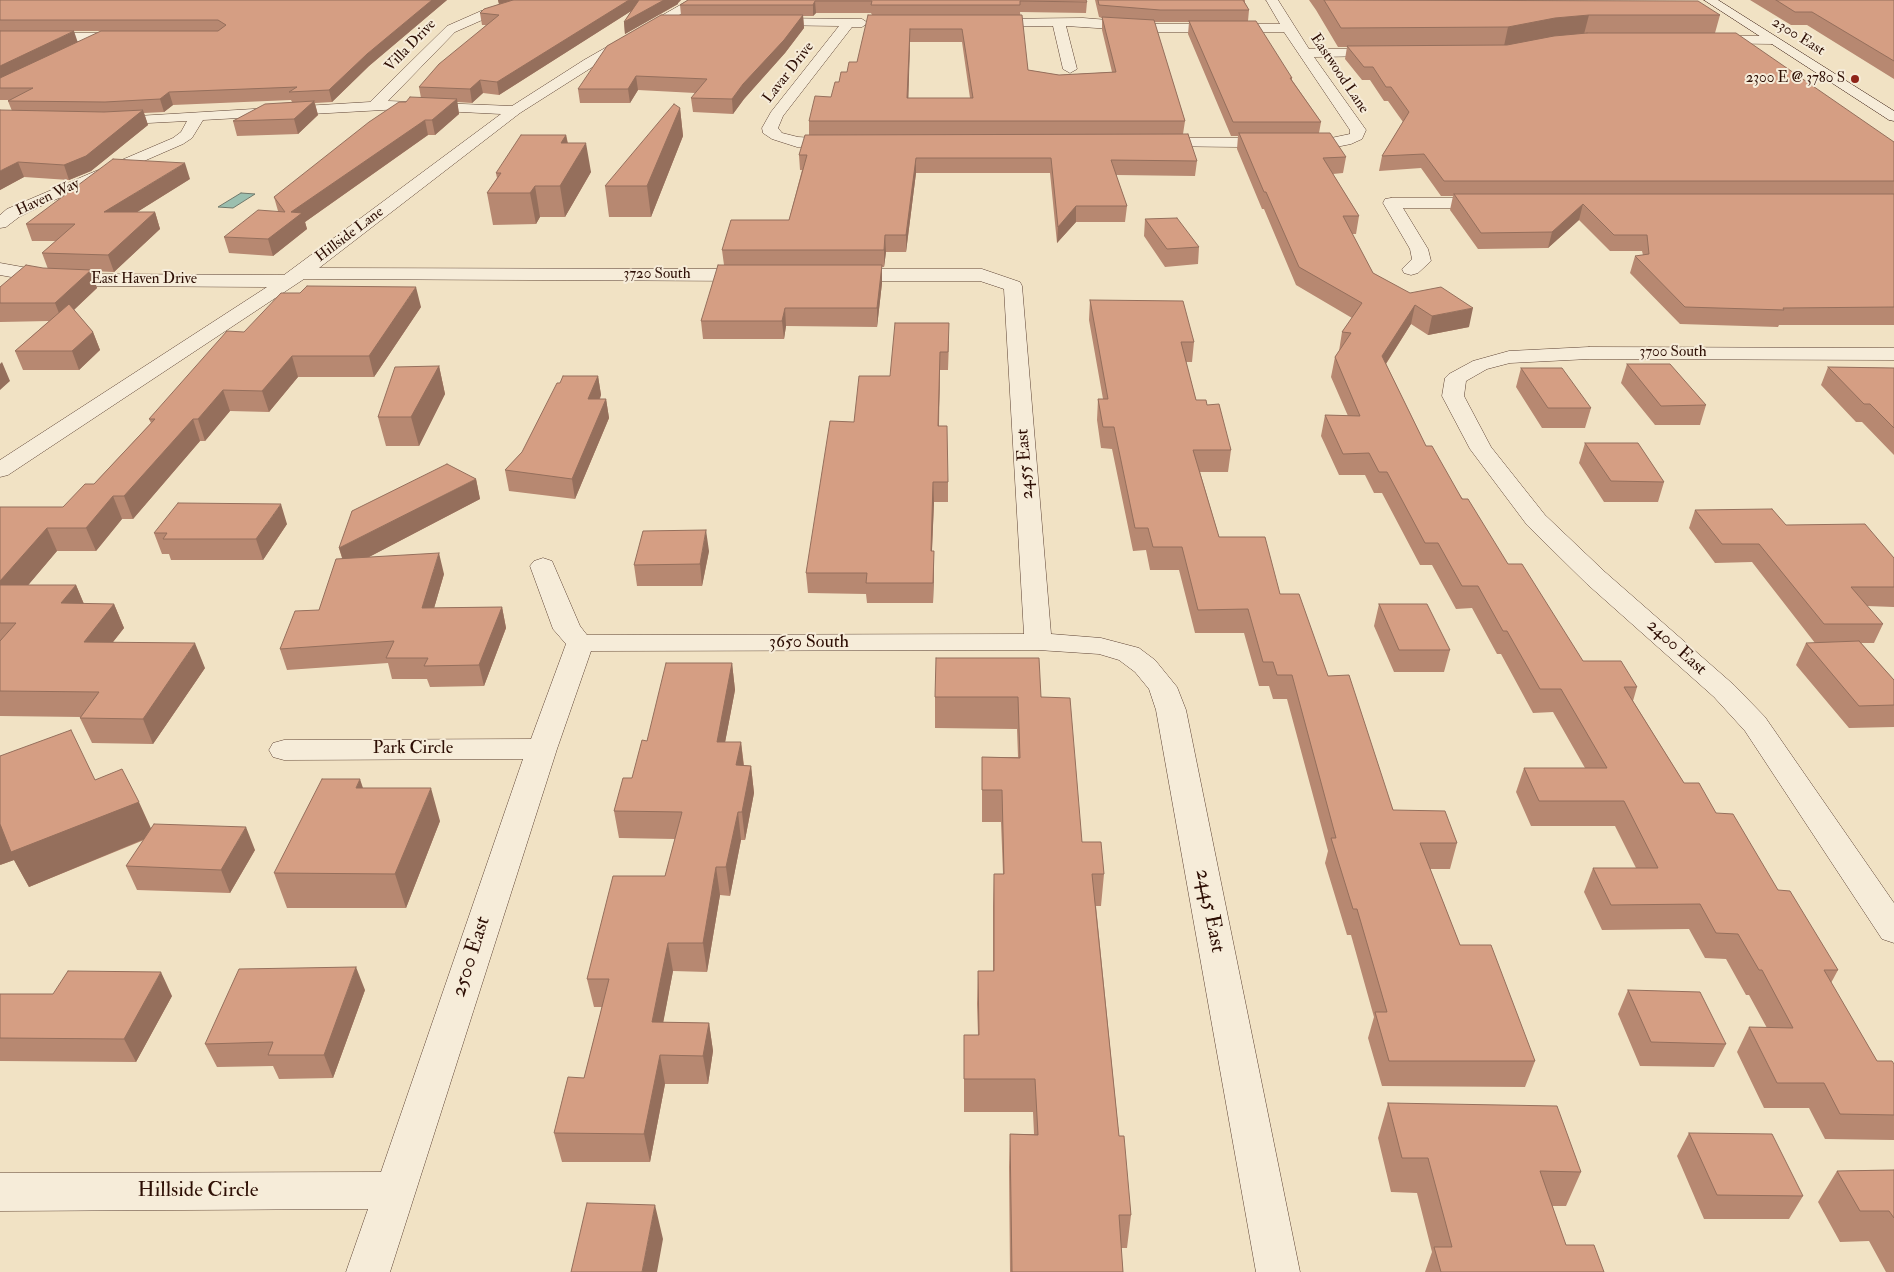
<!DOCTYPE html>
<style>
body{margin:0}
canvas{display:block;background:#f1e2c4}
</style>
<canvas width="1894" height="1272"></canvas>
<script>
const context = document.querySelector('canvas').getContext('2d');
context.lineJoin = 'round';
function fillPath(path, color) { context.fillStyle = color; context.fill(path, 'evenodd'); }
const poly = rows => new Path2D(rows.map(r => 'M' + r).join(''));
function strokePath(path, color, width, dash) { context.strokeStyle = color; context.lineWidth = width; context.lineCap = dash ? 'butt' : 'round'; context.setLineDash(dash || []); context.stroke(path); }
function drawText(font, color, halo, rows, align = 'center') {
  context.font = font + ' "IM FELL Double Pica",serif'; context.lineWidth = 4; context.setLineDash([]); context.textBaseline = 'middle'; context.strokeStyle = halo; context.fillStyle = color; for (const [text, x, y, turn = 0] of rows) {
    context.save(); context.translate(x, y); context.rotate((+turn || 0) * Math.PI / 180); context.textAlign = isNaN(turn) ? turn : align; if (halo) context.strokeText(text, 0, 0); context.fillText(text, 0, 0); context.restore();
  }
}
const water = poly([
 [241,193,255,194,233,208,218,207,241,193]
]);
fillPath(water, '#9bbfaf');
strokePath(water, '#6f786b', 1);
const street = poly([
 [521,0,540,0,538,3,489,17,455,32,388,101,512,106,584,60,689,0,704,0,594,66,520,113,319,268,753,269,760,271,762,275,760,279,753,281,304,279,8,475,0,477,0,460,267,287,86,286,50,284,0,275,0,263,50,272,86,274,284,275,501,114,401,109,203,120,192,138,183,144,43,205,19,217,6,227,0,228,0,215,7,209,173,138,181,132,187,121,109,125,104,124,102,121,104,118,370,102,447,26,481,11,521,0],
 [1266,0,1278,0,1309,49,1387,49,1389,52,1382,56,1314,57,1366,130,1362,139,1351,144,1331,148,1149,146,1146,143,1149,140,1154,138,1331,138,1350,134,1350,130,1284,32,1159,32,1066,26,1077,69,1070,73,1063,69,1053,26,985,27,979,23,985,19,1083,18,1159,24,1280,24,1266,0],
 [767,18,862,19,868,23,862,27,852,27,783,116,778,128,782,133,798,137,846,140,849,143,846,146,797,147,772,139,763,133,762,128,771,112,839,26,763,25,761,22,767,18],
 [0,33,125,33,131,37,125,41,0,41,0,33],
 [1707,36,1773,36,1779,40,1773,44,1702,43,1701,40,1707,36],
 [1391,198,1489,198,1495,199,1497,203,1495,207,1489,208,1403,208,1428,249,1431,261,1418,273,1411,275,1404,273,1402,269,1412,259,1410,249,1383,203,1385,199,1391,198],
 [846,269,982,269,1020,282,1022,286,1051,634,1101,638,1139,648,1155,660,1177,687,1186,710,1300,1272,1256,1272,1156,710,1149,689,1135,672,1119,660,1099,654,1038,650,591,651,557,749,390,1272,346,1272,368,1209,0,1211,0,1173,381,1172,523,759,284,760,273,757,269,750,273,743,284,740,531,739,566,644,553,629,530,566,534,561,543,558,552,561,580,626,587,635,1024,634,1004,289,980,281,846,281,839,279,837,275,839,271,846,269],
 [1589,347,1894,348,1894,360,1589,359,1510,363,1487,369,1466,381,1464,396,1491,447,1545,515,1605,572,1734,685,1765,717,1894,903,1894,943,1882,939,1745,731,1714,697,1587,584,1527,525,1470,449,1442,396,1445,378,1449,374,1473,361,1509,351,1589,347]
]);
const secondary = poly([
 [1704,0,1718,0,1894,111,1894,121,1889,120,1704,0]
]);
strokePath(street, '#5e4334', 1);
strokePath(secondary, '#2d0e04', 1);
fillPath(street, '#f6ecd9');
fillPath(secondary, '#f6ecd9');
fillPath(poly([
 [0,0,447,0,369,66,332,102,315,103,318,115,298,134,237,136,233,121,292,102,291,100,173,105,164,112,144,113,148,125,91,171,69,180,24,177,0,190,12,111,8,101,8,100,0,100,0,31,77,42,218,31,0,31],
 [498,0,681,0,678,3,678,4,625,34,624,22,631,11,499,95,483,93,472,103,457,102,459,114,435,135,428,135,305,222,307,229,273,256,229,253,224,237,278,211,274,197,406,102,421,98,419,87,486,25,482,25,480,13,499,4],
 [688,0,1086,0,1087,2,1086,13,1020,12,1028,70,1059,75,1112,72,1102,30,1102,18,1099,17,1095,0,1245,0,1245,3,1249,10,1248,21,1292,78,1292,80,1321,122,1319,133,1346,157,1343,173,1333,174,1359,216,1356,234,1352,234,1373,273,1469,327,1428,335,1411,324,1386,364,1426,446,1508,564,1583,661,1637,687,1633,701,1684,783,1716,813,1778,890,1838,970,1831,983,1877,1061,1894,1064,1894,1140,1825,1139,1809,1108,1764,1108,1737,1052,1749,1027,1767,1028,1749,995,1746,995,1726,959,1705,958,1689,929,1602,930,1584,892,1593,868,1636,868,1615,826,1531,826,1516,792,1524,768,1585,768,1553,712,1533,713,1501,654,1497,654,1472,608,1456,609,1432,565,1420,565,1382,493,1374,493,1365,475,1339,475,1321,436,1325,415,1348,416,1331,377,1335,357,1339,351,1342,332,1352,318,1296,285,1264,209,1262,209,1237,149,1238,136,1231,136,1188,34,1189,22,1154,22,1185,121,1183,134,1197,161,1195,176,1116,175,1127,206,1125,222,1076,222,1057,243,1050,173,916,173,906,252,886,252,884,267,882,267,882,283,877,327,786,326,784,339,703,339,701,321,724,265,722,250,789,220,802,170,800,170,799,155,809,135,809,121,831,97,839,82,847,72,857,62,872,15,871,13,816,13,813,16,803,16,804,28,785,53,744,99,733,114,693,112,691,98,695,93,638,90,630,103,580,103,578,89,681,15,680,5],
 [910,42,962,42,970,98,908,98],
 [1309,0,1526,0,1527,1,1720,15,1715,33,1894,142,1894,325,1779,325,1778,327,1680,324,1630,273,1635,256,1643,255,1642,251,1610,251,1579,220,1548,248,1478,249,1450,210,1453,196,1441,196,1421,168,1379,171,1382,156,1403,122,1388,101,1384,101,1370,80,1362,80,1345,59,1347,47,1338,47,1316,10],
 [1750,0,1894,0,1894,79,1807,25,1791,25],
 [680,108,683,136,651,217,609,217,605,186],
 [566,135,568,143,591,172,565,217,540,217,536,224,493,225,487,193,497,178,496,173],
 [190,179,137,212,155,212,160,229,114,272,91,271,97,288,74,310,93,332,100,350,79,370,23,370,15,351,49,321,0,322,0,287,43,268,48,269,42,253,56,241,32,241,26,224],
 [1145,219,1199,247,1198,264,1165,267,1144,236],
 [1090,300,1194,342,1192,362,1186,362,1196,400,1207,405,1231,450,1228,472,1200,472,1219,537,1280,594,1328,676,1393,810,1457,843,1450,869,1430,869,1460,945,1535,1061,1525,1087,1382,1086,1368,1038,1374,1017,1351,935,1347,935,1325,863,1328,851,1287,699,1273,699,1269,686,1259,686,1244,633,1195,633,1179,570,1150,570,1146,550,1133,551,1112,449,1101,448,1097,420,1098,399,1103,399,1089,320],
 [421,307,374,377,298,377,269,412,230,411,205,441,200,441,133,519,122,519,96,551,57,551,28,585,76,585,84,604,114,604,124,628,113,642,205,668,153,744,92,743,80,718,81,717,0,716,0,507,63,507,94,484,151,423,149,419,244,332],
 [949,341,948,370,940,370,939,426,948,482,948,502,934,502,932,551,934,571,933,603,867,603,866,594,808,593,806,573,854,422,890,376],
 [1627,364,1706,405,1700,425,1655,425,1621,383],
 [439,366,445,394,419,446,386,446,378,417],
 [1828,367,1894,368,1894,455,1862,422,1856,422,1821,385],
 [1521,368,1591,408,1585,428,1542,428,1516,387],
 [598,376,601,395,600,399,606,399,609,418,575,499,509,491,505,470],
 [1585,443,1664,482,1658,502,1604,502,1579,463],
 [476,479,480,499,369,557,444,574,434,608,502,607,506,628,484,686,430,687,427,679,392,679,388,663,287,670,280,649,319,610,342,558,339,548],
 [1695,510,1786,525,1894,558,1894,607,1867,606,1883,624,1874,643,1861,643,1894,680,1894,727,1849,728,1796,665,1806,643,1815,643,1752,562,1715,563,1689,528],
 [287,524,263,560,171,560,169,554,162,554,154,533],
 [709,551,702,586,637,586,634,565],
 [1379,604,1450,650,1444,672,1394,672,1374,626],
 [732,663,735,690,725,742,741,742,744,765,751,766,754,793,745,840,741,840,730,896,720,895,707,972,673,971,663,1022,709,1023,713,1051,708,1084,665,1084,650,1162,562,1162,554,1133,584,1078,602,1007,594,1007,587,979,665,876,675,839,619,838,614,811,632,778,647,741],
 [935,697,1041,697,1082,842,1104,874,1101,906,1096,906,1119,1136,1131,1215,1127,1248,1121,1248,1123,1272,1010,1272,1009,1167,1010,1134,1034,1134,1033,1112,964,1112,964,1035,978,1035,977,1004,978,971,993,971,993,906,994,874,1003,874,1001,822,982,822,982,757,1018,757,1017,729,935,728],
 [95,780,151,829,255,850,230,893,137,890,126,866,144,840,29,887,14,860,0,865],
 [440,821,406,908,287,908,274,873],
 [365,990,333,1078,279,1079,273,1066,217,1067,205,1044],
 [1628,990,1726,1044,1714,1067,1640,1066,1618,1014],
 [0,994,172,996,136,1062,0,1061],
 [1388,1103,1581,1172,1566,1206,1552,1206,1566,1245,1604,1272,1425,1272,1432,1252,1417,1193,1391,1192,1378,1138],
 [1689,1133,1803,1196,1789,1219,1704,1219,1677,1156],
 [1894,1170,1894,1272,1886,1272,1869,1241,1840,1242,1818,1202,1837,1171]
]), '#b78871');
fillPath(poly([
 [432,0,447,0,369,66,332,102,329,90,367,54],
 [498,0,514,0,499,4],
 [629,0,647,0,647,1,499,95,497,82],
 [664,0,681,0,678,3,678,4,625,34,624,22],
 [815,1,816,13,813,16,813,5],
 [803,15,804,28,785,53,744,99,733,114,732,99,743,84],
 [1589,15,1584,34,1504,46,1508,27,1555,18],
 [910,29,910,42,908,112,907,98],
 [74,31,78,43,0,80,0,66],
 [636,76,638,90,630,103,628,89],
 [480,80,483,93,472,103,470,89],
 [169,92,173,105,164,112,160,99],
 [457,99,459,114,435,135,432,120],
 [314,101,318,115,298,134,294,119],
 [680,108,683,136,651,217,647,186],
 [143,110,148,125,91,171,69,180,64,165],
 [425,120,428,135,305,222,307,229,273,256,268,239,291,212],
 [566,135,571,164,561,143],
 [586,143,591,172,565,217,560,186],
 [916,158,916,173,906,252,906,235],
 [18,162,24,177,0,190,0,171],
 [185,163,190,179,110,229,104,212],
 [535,186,540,217,536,224,530,193],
 [1583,204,1579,220,1548,248,1552,232],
 [1076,206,1076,222,1057,243,1058,227],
 [155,212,160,229,114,272,108,255],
 [885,235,886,252,884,267,884,250],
 [882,265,882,283,877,327,877,308],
 [91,270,97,288,62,321,55,303],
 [416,287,421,307,374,377,369,356],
 [1415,305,1411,324,1378,376,1382,356],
 [785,308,786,326,784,339,782,321],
 [1473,308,1469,327,1428,335,1432,316],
 [93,332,100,350,79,370,72,351],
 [940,352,940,370,938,445,938,426],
 [292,356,298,377,269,412,262,391],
 [2,362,10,381,0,390,0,364],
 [439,366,445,394,419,446,411,417],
 [598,376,601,395,591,418,588,399],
 [223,390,230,411,205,441,198,419],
 [606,399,609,418,575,499,572,479],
 [193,419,200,441,133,519,124,496],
 [476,479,480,499,346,569,339,548],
 [933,482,934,502,931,571,931,551],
 [113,496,122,519,96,551,86,528],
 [281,504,287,524,263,560,256,539],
 [47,528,57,551,8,609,0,592,0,581],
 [706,530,709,551,702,586,700,564],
 [934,551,934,571,933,603,933,583],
 [439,553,444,574,428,629,422,608],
 [76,585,86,609,61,603],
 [114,604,124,628,94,666,84,642],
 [502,607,506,628,484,686,479,665],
 [195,643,205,668,153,744,143,719],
 [732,663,735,690,720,769,717,742],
 [741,742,744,770,736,765],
 [751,766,754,793,745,840,742,812],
 [360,779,371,812,356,788],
 [431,788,440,821,406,908,395,874],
 [139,802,154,835,29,887,14,860,0,865,0,824],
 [738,812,741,840,730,896,726,867],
 [246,827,255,850,230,893,221,870],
 [716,867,720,895,707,972,703,943],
 [668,943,673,971,658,1050,652,1022],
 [356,967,365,990,333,1078,324,1055],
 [161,972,172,996,136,1062,124,1039],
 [709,1023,713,1051,708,1084,703,1056],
 [660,1055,665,1084,650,1162,644,1134],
 [655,1205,663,1239,657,1272,642,1272]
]), '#956f5c');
const building = poly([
 [0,0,432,0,367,54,329,90,289,92,297,87,169,92,160,99,105,102,8,101,33,88,0,88,0,78,101,31,218,31,226,25,218,20,0,20,0,0],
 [513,0,629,0,497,82,480,80,470,89,419,87,439,64,499,15,480,13,484,9,513,0],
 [639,0,664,0,624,22,639,0],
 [688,0,1086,0,1087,2,1020,1,1020,5,871,5,872,1,815,1,813,5,680,5,688,0],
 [1098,0,1243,0,1249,10,1160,10,1099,5,1098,0],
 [1324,0,1698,1,1720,15,1589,15,1555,18,1508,27,1341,28,1324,0],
 [1776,0,1894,0,1894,61,1812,12,1795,12,1776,0],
 [661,15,803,15,784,40,743,84,732,99,691,98,707,79,636,76,628,89,578,89,607,46,661,15],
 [868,15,1022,15,1028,70,1059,75,1116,72,1102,17,1154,20,1185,121,809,121,815,96,831,97,835,82,839,82,841,72,847,72,849,62,857,62,868,15],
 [910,29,962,29,973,98,907,98,910,29],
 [1189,21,1256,21,1292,78,1290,78,1321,122,1233,122,1189,21],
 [0,31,74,31,0,66,0,31],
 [1587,33,1736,33,1894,142,1894,181,1444,181,1424,154,1382,156,1409,112,1391,87,1386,87,1373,67,1364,67,1347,46,1507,45,1554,36,1587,33],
 [410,97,457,99,432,120,425,120,291,212,302,213,268,239,224,237,258,210,285,212,274,197,369,122,399,102,406,102,410,97],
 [314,101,294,119,233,121,265,104,314,101],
 [674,104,680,108,647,186,605,186,674,104],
 [0,110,104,112,143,110,86,156,64,165,18,162,0,171,0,110],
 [1239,133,1330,133,1346,157,1323,158,1359,216,1343,216,1373,273,1410,293,1441,287,1473,308,1432,316,1415,305,1382,356,1426,446,1432,446,1462,499,1468,499,1508,564,1522,564,1583,661,1621,661,1637,687,1624,687,1684,783,1699,783,1716,813,1733,814,1778,890,1790,891,1838,970,1824,970,1877,1061,1892,1061,1894,1064,1894,1115,1840,1114,1824,1083,1777,1083,1749,1027,1793,1028,1762,970,1759,970,1738,934,1716,933,1700,904,1611,905,1593,868,1658,868,1624,801,1539,801,1524,768,1607,768,1561,689,1540,689,1507,631,1503,631,1478,586,1462,586,1438,543,1425,543,1387,472,1379,472,1369,453,1343,454,1325,415,1360,416,1335,357,1351,333,1342,332,1362,303,1299,267,1266,192,1264,192,1239,133],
 [1188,134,1197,161,1111,160,1127,206,1076,206,1058,227,1051,158,916,158,906,235,885,235,884,250,722,250,731,220,789,220,807,155,799,155,805,135,1188,134],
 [521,135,566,135,561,143,586,143,560,186,535,186,530,193,487,193,501,173,496,173,521,135],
 [113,159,185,163,104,212,155,212,108,255,42,253,75,224,26,224,113,159],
 [1454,194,1894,194,1894,307,1783,308,1784,310,1685,307,1635,256,1649,254,1647,235,1614,235,1583,204,1552,232,1481,233,1454,194],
 [1177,218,1199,247,1167,249,1145,219,1177,218],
 [26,265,43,268,91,270,55,303,0,303,0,287,26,265],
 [718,265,882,265,877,308,785,308,782,321,701,321,718,265],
 [307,286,416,287,369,356,292,356,262,391,223,390,198,419,193,419,124,496,113,496,86,528,47,528,0,581,0,507,63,507,85,484,94,484,155,419,149,419,227,331,244,332,281,293,300,293,307,286],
 [1090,300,1183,301,1194,342,1181,342,1196,400,1206,400,1207,405,1219,404,1231,450,1193,450,1219,537,1265,537,1280,594,1299,594,1328,676,1349,675,1393,810,1445,811,1457,843,1420,843,1460,945,1491,945,1535,1061,1389,1061,1375,1012,1387,1012,1357,909,1353,909,1331,838,1336,838,1292,675,1277,675,1273,662,1263,662,1248,609,1198,610,1182,547,1153,547,1148,528,1135,528,1114,427,1103,427,1098,399,1108,399,1090,300],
 [69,304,93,332,72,351,15,351,69,304],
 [895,323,949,323,948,352,940,352,938,426,947,426,948,482,933,482,931,551,934,551,933,583,866,583,867,573,806,573,830,421,854,422,859,376,890,376,895,323],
 [1627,364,1670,364,1706,405,1661,406,1627,364],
 [439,366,411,417,378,417,395,367,439,366],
 [1828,367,1894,368,1894,428,1870,404,1864,404,1828,367],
 [1521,368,1562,368,1591,408,1548,408,1521,368],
 [563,376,598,376,588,399,606,399,572,479,505,470,522,452,557,383,560,383,563,376],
 [1585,443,1638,443,1664,482,1611,481,1585,443],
 [447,464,476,479,339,548,352,511,447,464],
 [178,503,281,504,256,539,163,539,167,533,154,533,178,503],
 [1772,509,1786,525,1865,524,1894,558,1894,587,1851,587,1883,624,1824,624,1759,544,1722,544,1695,510,1772,509],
 [706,530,700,564,634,565,643,531,706,530],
 [439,553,422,608,502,607,479,665,424,666,428,658,386,658,394,641,280,649,295,611,319,610,336,559,439,553],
 [0,585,76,585,61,603,114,604,84,642,195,643,143,719,80,718,99,692,0,691,0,641,16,623,0,623,0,585],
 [1379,604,1427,604,1450,650,1399,650,1379,604],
 [1859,641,1894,680,1894,705,1859,706,1806,643,1859,641],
 [936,658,1039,658,1041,697,1070,698,1082,842,1101,842,1104,874,1092,874,1119,1136,1124,1136,1131,1215,1119,1215,1123,1272,1012,1272,1010,1134,1038,1135,1035,1079,964,1079,964,1035,979,1035,978,971,994,971,994,874,1004,874,1002,790,982,790,982,757,1020,758,1018,697,935,697,936,658],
 [666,663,732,663,717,742,741,742,736,765,751,766,742,812,738,812,726,867,716,867,703,943,668,943,652,1022,709,1023,703,1056,660,1055,644,1134,554,1133,568,1077,584,1078,609,979,587,979,613,876,665,876,682,812,614,811,623,778,632,778,642,740,647,741,666,663],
 [71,730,95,780,122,769,139,802,11,852,0,824,0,756,71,730],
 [322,779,360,779,356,788,431,788,395,874,274,873,322,779],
 [154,824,246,827,221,870,126,866,154,824],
 [356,967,324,1055,268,1055,273,1042,205,1044,239,969,356,967],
 [68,971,161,972,124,1039,0,1038,0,994,53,994,68,971],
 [1628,990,1700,992,1726,1044,1651,1042,1628,990],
 [1388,1103,1557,1106,1581,1172,1540,1171,1566,1245,1594,1245,1604,1272,1441,1272,1434,1247,1452,1247,1428,1158,1402,1158,1388,1103],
 [1689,1133,1772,1134,1803,1196,1717,1195,1689,1133],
 [1894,1170,1894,1218,1889,1211,1860,1211,1837,1171,1894,1170],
 [587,1203,655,1205,642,1272,571,1272,587,1203]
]);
fillPath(building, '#d59e83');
strokePath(building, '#956f5c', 1);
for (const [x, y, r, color] of [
 [1855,79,5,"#8f2418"]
]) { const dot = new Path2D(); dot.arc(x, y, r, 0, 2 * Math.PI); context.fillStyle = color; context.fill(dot); strokePath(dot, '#f6ecd9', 2); }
drawText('15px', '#2d0e04', '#f6ecd9', [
 ["2300 East",1798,37,32],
 ["Villa Drive",411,46,-46],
 ["Lavar Drive",789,73,-52],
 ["Eastwood Lane",1339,74,56],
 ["Haven Way",48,198,-25],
 ["Hillside Lane",350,235,-37],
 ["3720 South",657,275],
 ["East Haven Drive",144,280],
 ["3700 South",1673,353]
]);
drawText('15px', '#2d0e04', '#f6ecd9', [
 ["2300 E @ 3780 S",1845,79]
], 'right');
drawText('18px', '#2d0e04', '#f6ecd9', [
 ["2455 East",1026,464,-94],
 ["3650 South",809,643],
 ["2400 East",1676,648,42],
 ["Park Circle",413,749]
]);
drawText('21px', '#2d0e04', '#f6ecd9', [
 ["2445 East",1209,911,79],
 ["2500 East",472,957,-72],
 ["Hillside Circle",198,1191]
]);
</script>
